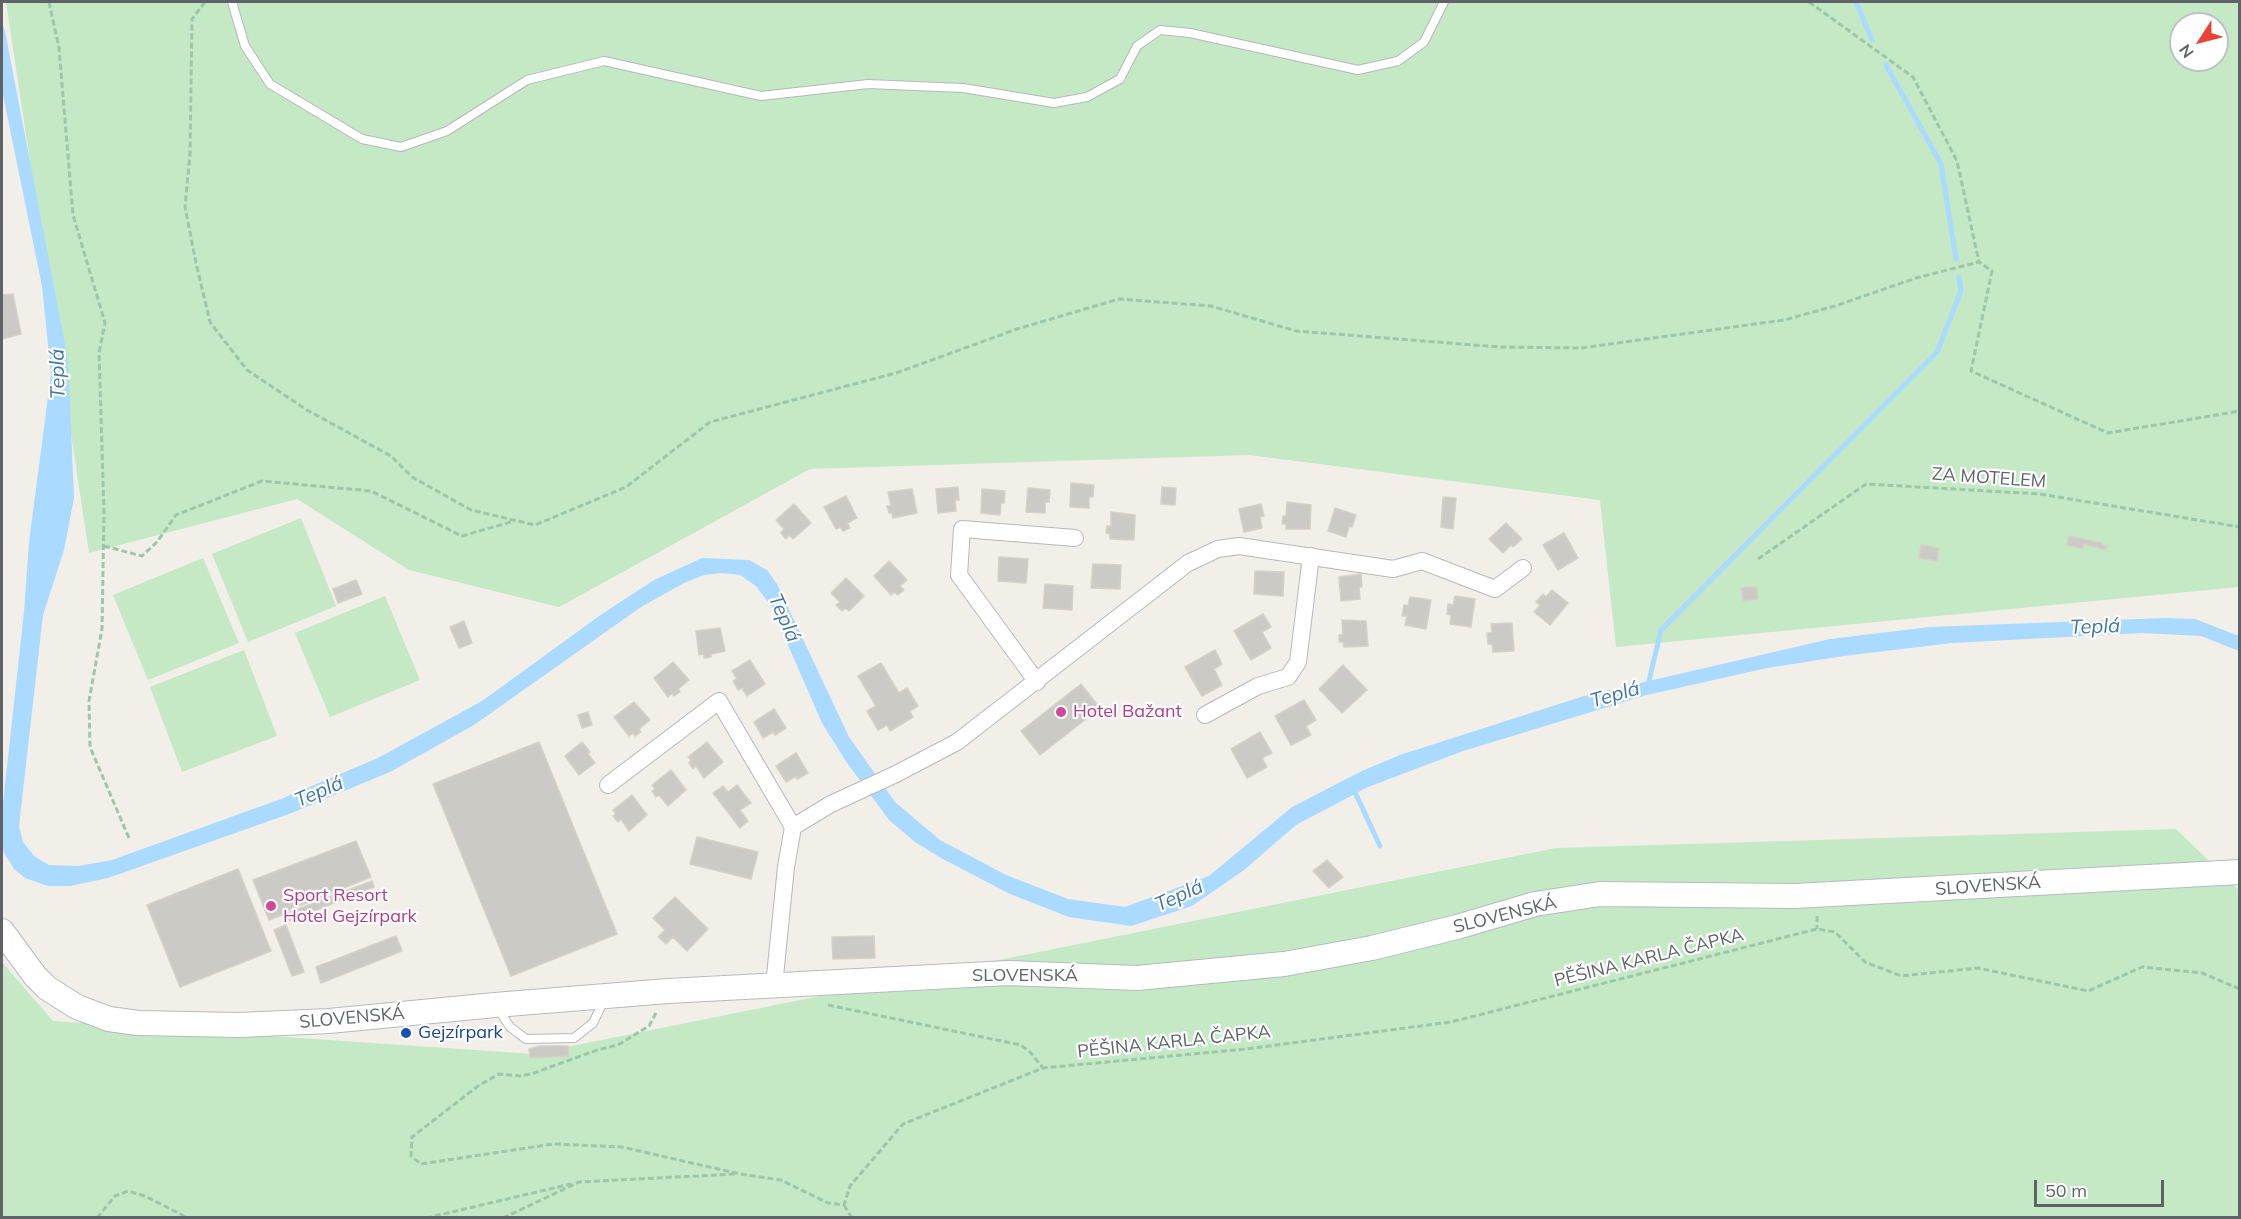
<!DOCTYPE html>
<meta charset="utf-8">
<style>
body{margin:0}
#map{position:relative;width:2241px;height:1219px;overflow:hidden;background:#f1efe8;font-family:Mulish,sans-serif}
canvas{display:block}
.frame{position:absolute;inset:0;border:3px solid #5f6368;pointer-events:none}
.north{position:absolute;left:2169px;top:12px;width:60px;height:60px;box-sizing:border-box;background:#fff;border:2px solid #bfc1c3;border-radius:50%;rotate:234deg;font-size:16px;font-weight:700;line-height:24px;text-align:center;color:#5f6368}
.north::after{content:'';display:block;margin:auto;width:21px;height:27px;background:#ea4335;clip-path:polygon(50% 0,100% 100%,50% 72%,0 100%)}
.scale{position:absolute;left:2034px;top:1180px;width:130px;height:27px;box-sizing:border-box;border:3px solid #5f6368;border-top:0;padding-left:8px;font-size:18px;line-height:21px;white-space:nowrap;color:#5f6368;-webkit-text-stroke:4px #fff;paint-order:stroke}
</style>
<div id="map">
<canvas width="2241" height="1219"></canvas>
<div class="frame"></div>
<div class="north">N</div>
<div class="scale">50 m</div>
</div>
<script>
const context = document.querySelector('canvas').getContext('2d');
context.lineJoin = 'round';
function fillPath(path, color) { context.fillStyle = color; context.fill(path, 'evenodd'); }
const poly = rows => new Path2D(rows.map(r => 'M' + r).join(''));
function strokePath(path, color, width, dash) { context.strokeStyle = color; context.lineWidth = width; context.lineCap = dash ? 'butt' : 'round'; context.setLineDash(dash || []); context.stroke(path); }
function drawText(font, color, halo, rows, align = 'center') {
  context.font = font + ' Mulish,sans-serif'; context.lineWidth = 4.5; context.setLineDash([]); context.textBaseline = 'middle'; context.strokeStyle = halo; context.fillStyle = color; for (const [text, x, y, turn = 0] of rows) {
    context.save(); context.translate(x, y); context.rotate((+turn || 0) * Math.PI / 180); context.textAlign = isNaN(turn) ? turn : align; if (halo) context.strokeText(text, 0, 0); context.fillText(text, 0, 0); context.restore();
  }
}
fillPath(poly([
 [6,2,2239,2,2239,587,1616,647,1600,500,1249,455,810,469,559,607,409,570,297,499,89,553],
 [2181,24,2217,24,2217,60,2181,60],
 [301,518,336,606,248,642,212,554],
 [203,558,239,643,148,680,113,595],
 [385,596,420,680,330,717,295,633],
 [244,650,277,736,182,772,150,687],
 [2176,829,2239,890,2239,1217,2,1217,2,962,53,1021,532,1054,1556,848]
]), '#c5e8c5');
fillPath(poly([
 [2,23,5,31,68,360,74,498,64,550,43,615,19,826,23,842,34,856,49,865,79,866,112,860,281,799,378,758,482,701,602,614,654,580,702,558,749,560,767,570,777,584,849,737,895,802,940,840,1006,875,1068,899,1125,907,1209,876,1292,807,1362,771,1400,755,1584,696,1830,639,1930,627,2165,618,2195,619,2239,636,2239,651,2201,636,2142,633,1951,643,1844,656,1767,668,1647,695,1463,751,1368,787,1296,825,1244,870,1192,906,1131,926,1069,917,1010,894,941,858,915,842,889,820,845,760,822,723,771,606,756,586,740,575,722,573,704,575,684,583,641,607,474,725,390,772,289,814,108,878,70,886,48,886,25,878,14,869,4,853,2,844,2,812,24,612,29,542,51,374,42,286,2,90]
]), '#aadaff');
strokePath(poly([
 [1856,2,1872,40],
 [1886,65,1941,164,1956,259],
 [1648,685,1661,630,1937,352,1961,291,1959,277],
 [1353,788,1380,846]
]), '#aadaff', 5);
const building = poly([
 [13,294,21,334,2,339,2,295,13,294],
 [1071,483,1094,485,1093,497,1089,497,1089,508,1070,507,1071,483],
 [958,487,959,500,955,500,956,511,938,513,936,489,958,487],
 [1162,487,1176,488,1175,505,1161,504,1162,487],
 [1028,488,1050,490,1049,502,1045,502,1045,513,1026,512,1028,488],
 [912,489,917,513,893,518,892,513,889,513,887,506,891,506,888,492,912,489],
 [982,489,1005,491,1004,503,1001,503,1000,515,981,513,982,489],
 [846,496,857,518,847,523,850,528,843,531,840,527,836,529,824,507,846,496],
 [1443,497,1456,498,1453,529,1441,527,1443,497],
 [1287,502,1311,505,1310,529,1286,529,1286,524,1282,524,1283,516,1286,516,1287,502],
 [794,504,811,523,793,539,789,535,786,539,781,533,784,529,776,520,794,504],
 [1261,504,1264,516,1260,517,1262,528,1244,532,1239,509,1261,504],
 [1335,508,1356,515,1352,527,1349,526,1346,537,1328,531,1335,508],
 [1111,512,1135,515,1134,540,1110,539,1110,534,1106,533,1107,526,1111,526,1111,512],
 [1506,523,1522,539,1513,547,1511,545,1503,553,1489,539,1506,523],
 [1564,533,1578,558,1558,570,1543,545,1564,533],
 [2069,536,2102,543,2102,545,2107,546,2106,550,2084,544,2083,549,2067,545,2069,536],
 [1921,545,1939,548,1937,561,1919,558,1921,545],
 [999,557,1028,559,1026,583,998,581,999,557],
 [889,561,907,580,900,586,904,590,898,595,894,592,891,595,874,576,889,561],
 [1093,564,1121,565,1120,589,1091,588,1093,564],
 [1255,571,1284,572,1283,596,1254,594,1255,571],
 [1361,574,1362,587,1359,587,1360,599,1341,601,1339,577,1361,574],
 [846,578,864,596,849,611,845,608,842,611,836,605,840,602,831,593,846,578],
 [356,580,362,594,338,603,333,589,356,580],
 [1045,584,1073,586,1072,610,1043,608,1045,584],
 [1757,587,1758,599,1743,601,1741,588,1757,587],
 [1552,590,1568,603,1550,625,1534,612,1540,605,1536,602,1543,594,1546,597,1552,590],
 [1455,596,1475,599,1471,627,1450,624,1451,615,1447,614,1448,604,1453,605,1455,596],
 [1410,597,1431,600,1426,629,1405,625,1407,616,1402,616,1404,605,1408,606,1410,597],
 [1263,614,1271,627,1262,632,1271,648,1251,660,1234,631,1263,614],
 [1342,620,1366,621,1368,646,1344,647,1343,642,1339,642,1339,635,1343,635,1342,620],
 [464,621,472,643,459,648,450,627,464,621],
 [1512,623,1514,651,1493,652,1492,644,1488,644,1487,633,1492,633,1491,624,1512,623],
 [720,628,725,651,711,654,711,657,704,658,704,654,699,655,696,631,720,628],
 [1215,650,1222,664,1214,669,1222,685,1202,696,1185,667,1215,650],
 [750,660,765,684,747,696,742,688,738,690,733,681,737,679,732,671,750,660],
 [673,662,689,680,678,689,680,692,674,696,672,693,668,697,654,678,673,662],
 [881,663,899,693,907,688,918,706,910,711,913,717,890,731,887,725,878,730,867,711,876,706,858,676,881,663],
 [1343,665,1367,690,1342,713,1319,689,1343,665],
 [1081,684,1100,708,1040,755,1021,731,1081,684],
 [1304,700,1316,720,1306,726,1311,735,1291,745,1275,716,1304,700],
 [634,702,650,720,639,729,641,732,635,736,633,733,629,736,614,717,634,702],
 [774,709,786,728,775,735,773,732,763,738,754,722,774,709],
 [588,712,592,725,582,728,578,715,588,712],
 [1260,732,1272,753,1262,758,1267,767,1247,778,1231,749,1260,732],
 [539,742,617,934,511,976,433,784,539,742],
 [582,742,590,752,588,754,595,763,579,775,565,756,582,742],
 [707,742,723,762,704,778,696,766,693,769,689,763,691,760,688,757,707,742],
 [796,753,808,773,797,779,796,776,786,782,776,766,796,753],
 [671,770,686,790,668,806,659,795,656,797,652,791,655,789,652,785,671,770],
 [737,785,751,803,740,810,748,821,740,828,713,793,723,786,728,792,737,785],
 [632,795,647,815,629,831,621,819,618,822,613,816,616,814,613,810,632,795],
 [697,837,758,852,751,879,690,864,697,837],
 [356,841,371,877,284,912,285,914,269,920,253,880,356,841],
 [1327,860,1343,877,1329,888,1313,871,1327,860],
 [238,869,271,951,180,987,147,905,238,869],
 [372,881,374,887,289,921,285,914,372,881],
 [675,897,708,929,687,951,673,937,666,944,658,937,665,930,653,918,675,897],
 [286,925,304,972,292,976,274,930,286,925],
 [396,936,402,951,321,983,316,967,396,936],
 [874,936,875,958,833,959,832,937,874,936],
 [540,1046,568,1046,569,1056,530,1058,529,1049,540,1046]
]);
fillPath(building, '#cccac5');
strokePath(building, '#d6d1c6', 1.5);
const lane = poly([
 [232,2,245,46,270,84,362,139,401,147,447,131,527,80,604,61,761,96,868,84,963,88,1054,103,1087,97,1120,79,1137,46,1160,30,1190,33,1358,70,1398,61,1424,42,1444,2],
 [497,1007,510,1027,526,1039,574,1038,593,1023,605,998]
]);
const street = poly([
 [1037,682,959,575,962,529,1075,538],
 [1205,715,1258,686,1288,677,1298,662,1311,556],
 [608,785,719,701,793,827],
 [774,986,786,867,793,827,831,804,896,774,957,742,1188,563,1218,549,1239,546,1393,569,1422,561,1495,589,1523,568]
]);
const secondary = poly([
 [2,931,35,976,47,988,77,1007,109,1019,138,1023,239,1025,329,1021,495,1005,668,991,1008,973,1137,978,1284,964,1372,948,1457,927,1535,904,1600,894,1795,896,2240,872]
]);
strokePath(lane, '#b5b8bc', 10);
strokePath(street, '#b5b8bc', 18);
strokePath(secondary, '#b6babf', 26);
strokePath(poly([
 [49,2,59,48,73,215,105,323,99,353,104,513,102,629,89,701,90,747,129,838],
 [205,2,192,19,190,154,185,207,196,263,210,322,247,370,307,410,391,456,412,477,471,510,535,525,626,487,710,422,896,373,1017,329,1119,299,1211,306,1296,331,1500,347,1581,348,1784,320,1835,306,1916,278,1979,262,1992,271,1971,371,2108,433,2240,411],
 [1809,2,1913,77,1957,161,1979,262],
 [104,546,142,556,157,542,176,515,262,481,371,491,462,536,514,521],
 [1758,559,1866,484,2040,494,2240,527],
 [1817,916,1817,929],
 [828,1005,1021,1045,1031,1053,1043,1068],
 [656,1013,649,1026,618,1045,597,1050,534,1073,521,1076,499,1074,478,1086,412,1137,411,1156,421,1164,553,1144,622,1147,740,1174,781,1180,828,1203,844,1205,850,1186,903,1124,1043,1068,1246,1049,1451,1022,1817,929,1835,932,1865,962,1901,976,1978,968,2088,991,2142,967,2202,973,2240,989],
 [844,1205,852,1218],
 [97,1218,115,1196,128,1191,145,1196,188,1218],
 [426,1218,571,1184],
 [503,1218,579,1182,736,1174]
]), '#9cc7a9', 3, [6, 3]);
strokePath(lane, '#fff', 8);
strokePath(street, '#fff', 16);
strokePath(secondary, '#fff', 24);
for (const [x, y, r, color] of [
 [1061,712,6,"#d1479c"],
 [271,906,6,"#d1479c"],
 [406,1033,6,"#1a4fb4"]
]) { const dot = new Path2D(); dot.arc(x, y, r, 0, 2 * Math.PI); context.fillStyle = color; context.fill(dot); strokePath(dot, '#fff', 2); }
drawText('18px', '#5f6368', '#fff', [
 ["ZA MOTELEM",1989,478,4],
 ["SLOVENSKÁ",1988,886,-4],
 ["SLOVENSKÁ",1505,915,-14],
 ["PĚŠINA KARLA ČAPKA",1649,958,-14],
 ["SLOVENSKÁ",1025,976],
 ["SLOVENSKÁ",352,1018,-5],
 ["PĚŠINA KARLA ČAPKA",1174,1042,-6]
]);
drawText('18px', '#b23c85', '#fff', [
 ["Hotel Bažant",1073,712],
 ["Sport Resort",283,896],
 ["Hotel Gejzírpark",283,917]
], 'left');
drawText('18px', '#164399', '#fff', [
 ["Gejzírpark",418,1033]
], 'left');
drawText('italic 20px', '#4174aa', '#fff', [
 ["Teplá",58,374,-91],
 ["Teplá",784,618,66],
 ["Teplá",2095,627,-2],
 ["Teplá",1615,695,-16],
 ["Teplá",319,792,-23],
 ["Teplá",1179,896,-24]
]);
</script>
